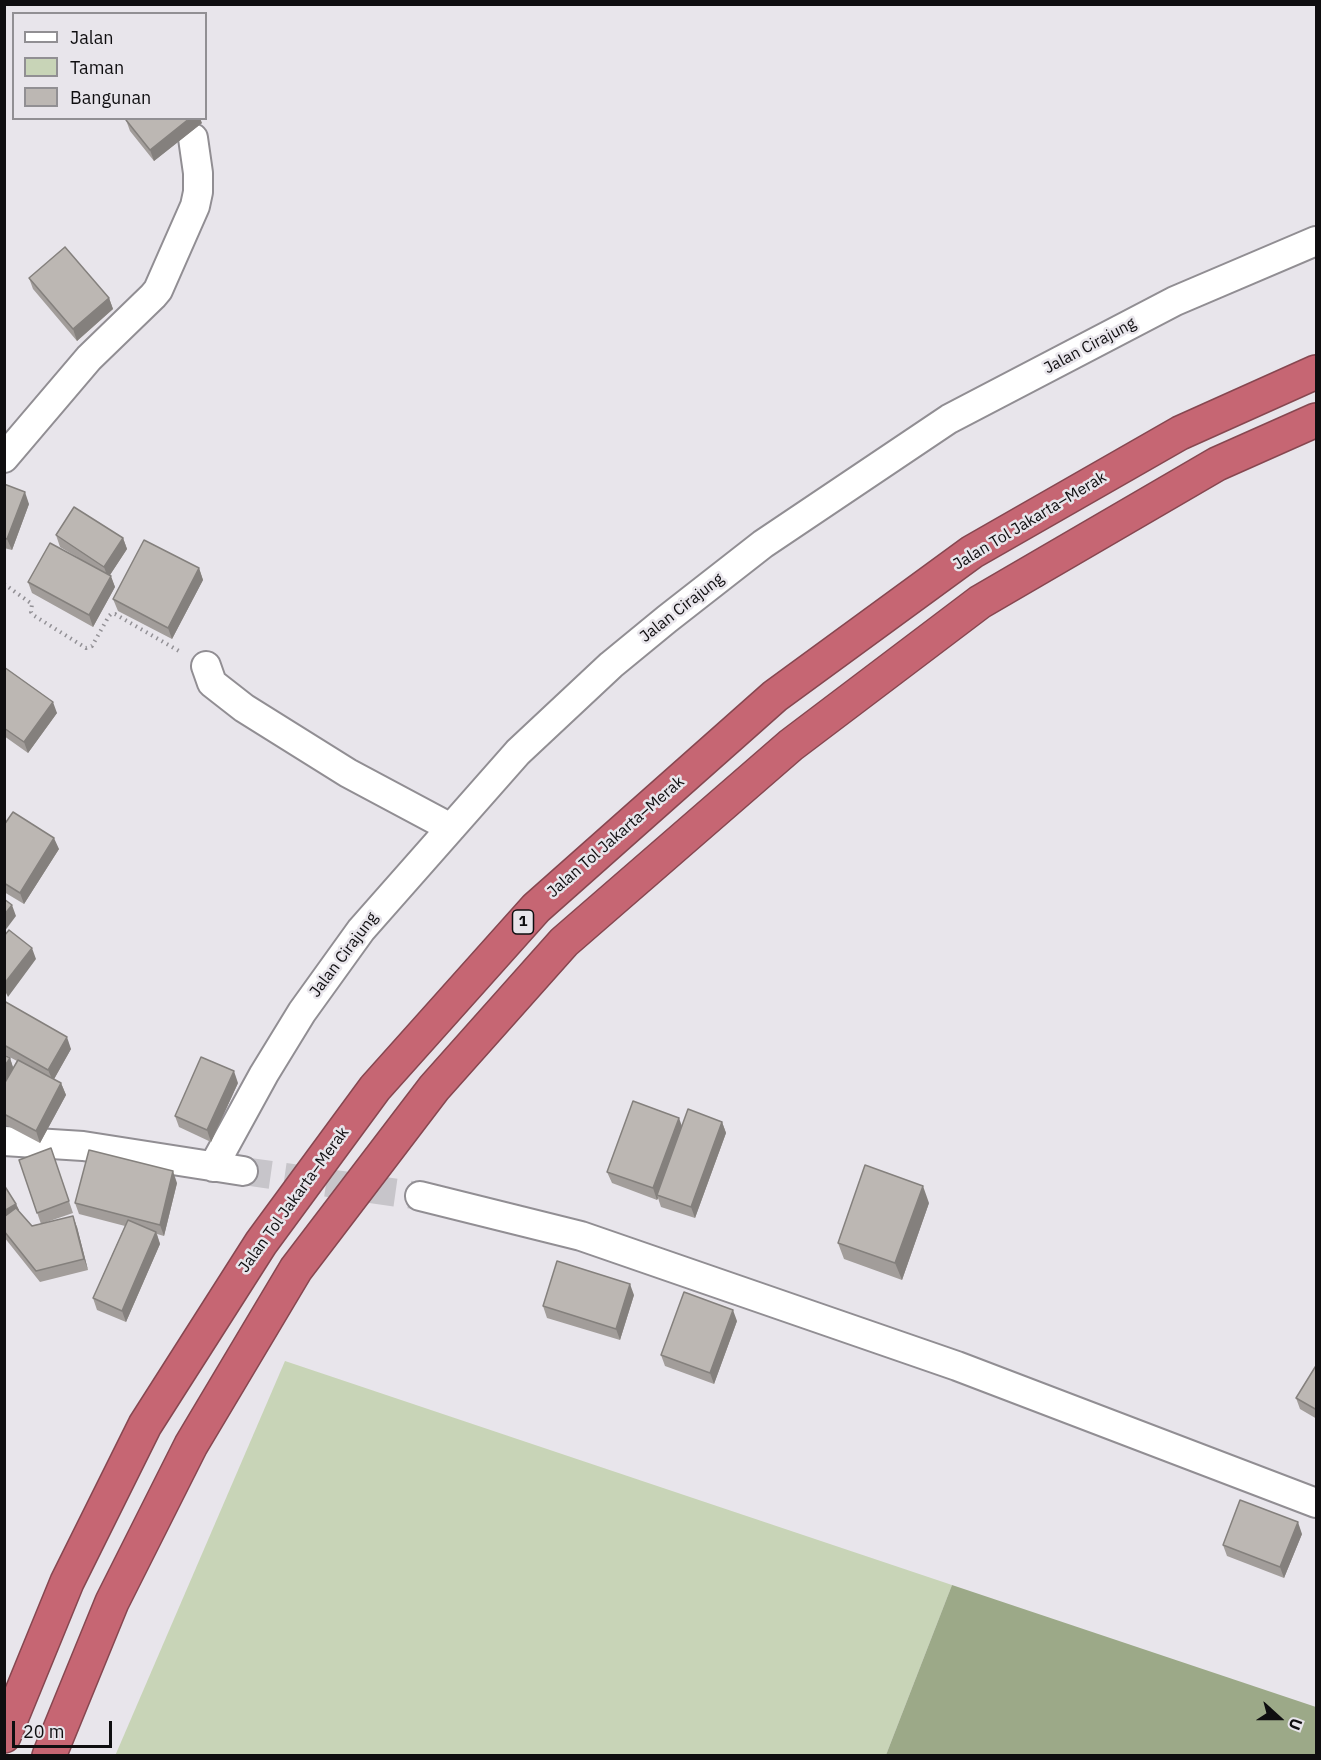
<!DOCTYPE html>
<meta charset="utf-8">
<style>
body{margin:0}
#map{position:relative;width:1321px;height:1760px;overflow:hidden;background:#e8e5eb;font-family:"IBM Plex Sans",sans-serif}
canvas{display:block}
.frame{position:absolute;inset:0;border:6px solid #0f0e10;pointer-events:none}
.legend{position:absolute;left:12px;top:12px;width:195px;height:108px;box-sizing:border-box;background:#e8e5eb;border:2px solid #918f93;margin:0;padding:8px 10px;list-style:none;font-size:18px;color:#0f0e10}
.legend li{display:flex;align-items:center;gap:12px;height:30px}
.legend b{width:30px;border:2px solid #918f93}
.north{position:absolute;left:1249px;top:1688px;width:60px;height:60px;-webkit-text-stroke:4px #e8e5eb;paint-order:stroke;rotate:111deg;font-size:16px;font-weight:700;line-height:24px;text-align:center;color:#0f0e10}
.north::after{content:'';display:block;margin:auto;width:21px;height:27px;background:#0f0e10;clip-path:polygon(50% 0,100% 100%,50% 72%,0 100%)}
.scale{position:absolute;left:12px;top:1721px;width:100px;height:27px;box-sizing:border-box;border:3px solid #0f0e10;border-top:0;padding-left:8px;font-size:18px;line-height:21px;white-space:nowrap;color:#0f0e10;-webkit-text-stroke:4px #e8e5eb;paint-order:stroke}
</style>
<div id="map">
<canvas width="1321" height="1760"></canvas>
<div class="frame"></div>
<ul class="legend">
<li><b style="height:8px;background:#fff"></b>Jalan</li>
<li><b style="height:16px;background:#c8d4b7"></b>Taman</li>
<li><b style="height:16px;background:#bcb7b3"></b>Bangunan</li>
</ul>
<div class="north">U</div>
<div class="scale">20 m</div>
</div>
<script>
const context = document.querySelector('canvas').getContext('2d');
context.lineJoin = 'round';
function fillPath(path, color) { context.fillStyle = color; context.fill(path, 'evenodd'); }
const poly = rows => new Path2D(rows.map(r => 'M' + r).join(''));
function strokePath(path, color, width, dash) { context.strokeStyle = color; context.lineWidth = width; context.lineCap = dash ? 'butt' : 'round'; context.setLineDash(dash || []); context.stroke(path); }
function drawText(font, color, halo, rows, align = 'center') {
  context.font = font + ' "IBM Plex Sans",sans-serif'; context.lineWidth = 5; context.setLineDash([]); context.textBaseline = 'middle'; context.strokeStyle = halo; context.fillStyle = color; for (const [text, x, y, turn = 0] of rows) {
    context.save(); context.translate(x, y); context.rotate((+turn || 0) * Math.PI / 180); context.textAlign = isNaN(turn) ? turn : align; if (halo) context.strokeText(text, 0, 0); context.fillText(text, 0, 0); context.restore();
  }
}
fillPath(poly([
 [285,1361,952,1585,886,1755,115,1756]
]), '#c8d4b7');
fillPath(poly([
 [952,1585,1316,1707,1316,1755,886,1755]
]), '#9ca988');
strokePath(poly([
 [243,1171,420,1196]
]), '#c7c5ca', 28, [28, 14]);
const minor = poly([
 [4,458,89,358,153,296,158,290,195,206,198,192,198,173,193,138],
 [206,666,212,683,244,708,348,773,451,828],
 [4,1141,83,1146,243,1171],
 [213,1167,264,1074,302,1012,361,930,518,752,611,665,667,619,763,544,949,419,1175,301,1316,241],
 [420,1196,581,1236,957,1366,1316,1503]
]);
const motorway = poly([
 [4,1736,67,1582,145,1425,261,1243,375,1088,536,908,775,696,972,552,1180,433,1316,372],
 [49,1756,112,1602,191,1445,296,1269,434,1088,564,942,791,745,980,602,1217,464,1316,420]
]);
strokePath(minor, '#918e93', 32);
strokePath(motorway, '#864750', 36);
strokePath(poly([
 [4,584,32,604,31,612,33,615,86,648,92,646,109,616,111,614,115,614,179,651]
]), '#939196', 4, [1.5, 4.5]);
strokePath(minor, '#fff', 28);
strokePath(motorway, '#c66673', 33);
fillPath(poly([
 [126,120,202,123,154,161,130,131],
 [29,278,109,298,113,309,77,341,33,289],
 [4,484,29,504,12,550,4,548],
 [56,535,123,538,127,549,110,575,115,587,93,627,32,593,28,582,77,557,60,547],
 [199,568,203,580,172,639,118,611,113,599],
 [4,667,57,713,28,753,4,736],
 [4,825,59,849,24,904,4,892],
 [4,1001,71,1049,54,1079,61,1083,66,1095,40,1143,4,1124,4,1055,10,1058,13,1068,17,1061,4,1054],
 [238,1083,211,1142,179,1127,175,1116],
 [722,1122,726,1133,695,1218,661,1207,658,1198,657,1200,612,1183,607,1172,682,1126],
 [51,1148,73,1213,41,1224,19,1160],
 [177,1183,164,1236,157,1234,160,1244,126,1322,97,1310,93,1298,125,1226,79,1214,75,1203],
 [4,1185,16,1204,19,1210,18,1210,32,1226,77,1227,88,1270,40,1282,4,1237],
 [929,1203,902,1280,844,1259,838,1243],
 [634,1295,620,1340,547,1318,543,1306],
 [737,1321,714,1384,665,1366,661,1355],
 [1317,1364,1317,1419,1300,1409,1296,1398],
 [1302,1534,1284,1578,1227,1556,1223,1545]
]), '#a29d9a');
fillPath(poly([
 [190,118,200,118,202,123,154,161,150,150],
 [109,298,113,309,77,341,73,329],
 [25,492,29,504,12,550,7,539],
 [123,538,127,549,108,578,104,567],
 [199,568,203,580,172,639,168,628],
 [111,576,115,587,93,627,89,615],
 [53,702,57,713,28,753,24,742],
 [54,838,59,849,24,904,20,893],
 [12,905,16,916,4,932,4,915],
 [32,948,36,959,8,997,4,989,4,984],
 [67,1037,71,1049,53,1081,48,1070],
 [10,1058,14,1070,4,1085,4,1067],
 [234,1071,238,1083,211,1142,207,1130],
 [61,1083,66,1095,40,1143,36,1131],
 [679,1118,683,1129,657,1195,658,1198,657,1200,653,1188],
 [722,1122,726,1133,695,1218,691,1207],
 [173,1171,177,1183,164,1236,160,1225],
 [923,1186,929,1203,902,1280,895,1263],
 [16,1204,19,1210,4,1218,4,1211],
 [73,1216,77,1227,88,1270,84,1259],
 [156,1232,160,1244,126,1322,122,1311],
 [630,1284,634,1295,620,1340,616,1329],
 [733,1310,737,1321,714,1384,710,1373],
 [1298,1522,1302,1534,1284,1578,1280,1567]
]), '#84807d');
const building = poly([
 [128,118,190,118,150,150,126,120,128,118],
 [65,247,109,298,73,329,29,278,65,247],
 [4,484,25,492,7,539,4,538,4,484],
 [74,507,123,538,104,567,56,535,74,507],
 [144,540,199,568,168,628,113,599,144,540],
 [50,543,111,576,89,615,28,582,50,543],
 [4,667,53,702,24,742,4,728,4,667],
 [13,812,54,838,20,893,4,883,4,825,13,812],
 [4,899,12,905,4,915,4,899],
 [9,930,32,948,4,984,4,936,9,930],
 [4,1001,67,1037,48,1070,4,1045,4,1001],
 [4,1055,10,1058,4,1067,4,1055],
 [201,1057,234,1071,207,1130,175,1116,201,1057],
 [18,1060,61,1083,36,1131,4,1114,4,1084,18,1060],
 [633,1101,679,1118,653,1188,607,1172,633,1101],
 [688,1109,722,1122,691,1207,657,1195,688,1109],
 [51,1148,69,1201,37,1213,19,1160,51,1148],
 [89,1150,173,1171,160,1225,75,1203,89,1150],
 [865,1165,923,1186,895,1263,838,1243,865,1165],
 [4,1185,16,1204,4,1211,4,1185],
 [16,1208,32,1226,73,1216,84,1259,36,1271,4,1231,4,1217,16,1208],
 [128,1220,156,1232,122,1311,93,1298,128,1220],
 [557,1261,630,1284,616,1329,543,1306,557,1261],
 [684,1292,733,1310,710,1373,661,1355,684,1292],
 [1317,1364,1317,1410,1296,1398,1317,1364],
 [1240,1500,1298,1522,1280,1567,1223,1545,1240,1500]
]);
fillPath(building, '#bcb7b3');
strokePath(building, '#84807d', 1.5);
for (const [x, y, w] of [
 [523,922,21]
]) { const box = new Path2D(); box.roundRect(x - w / 2, y - 12, w, 24, 4.5); context.fillStyle = '#e8e5eb'; context.fill(box); strokePath(box, '#0f0e10', 1.5); }
drawText('bold 15px', '#0f0e10', null, [
 ["1",523,922]
]);
drawText('16px', '#0f0e10', '#e8e5eb', [
 ["Jalan Cirajung",1090,346,-28],
 ["Jalan Tol Jakarta–Merak",1030,521,-31],
 ["Jalan Cirajung",682,608,-38],
 ["Jalan Tol Jakarta–Merak",616,837,-41],
 ["Jalan Cirajung",344,955,-53],
 ["Jalan Tol Jakarta–Merak",294,1200,-54]
]);
</script>
